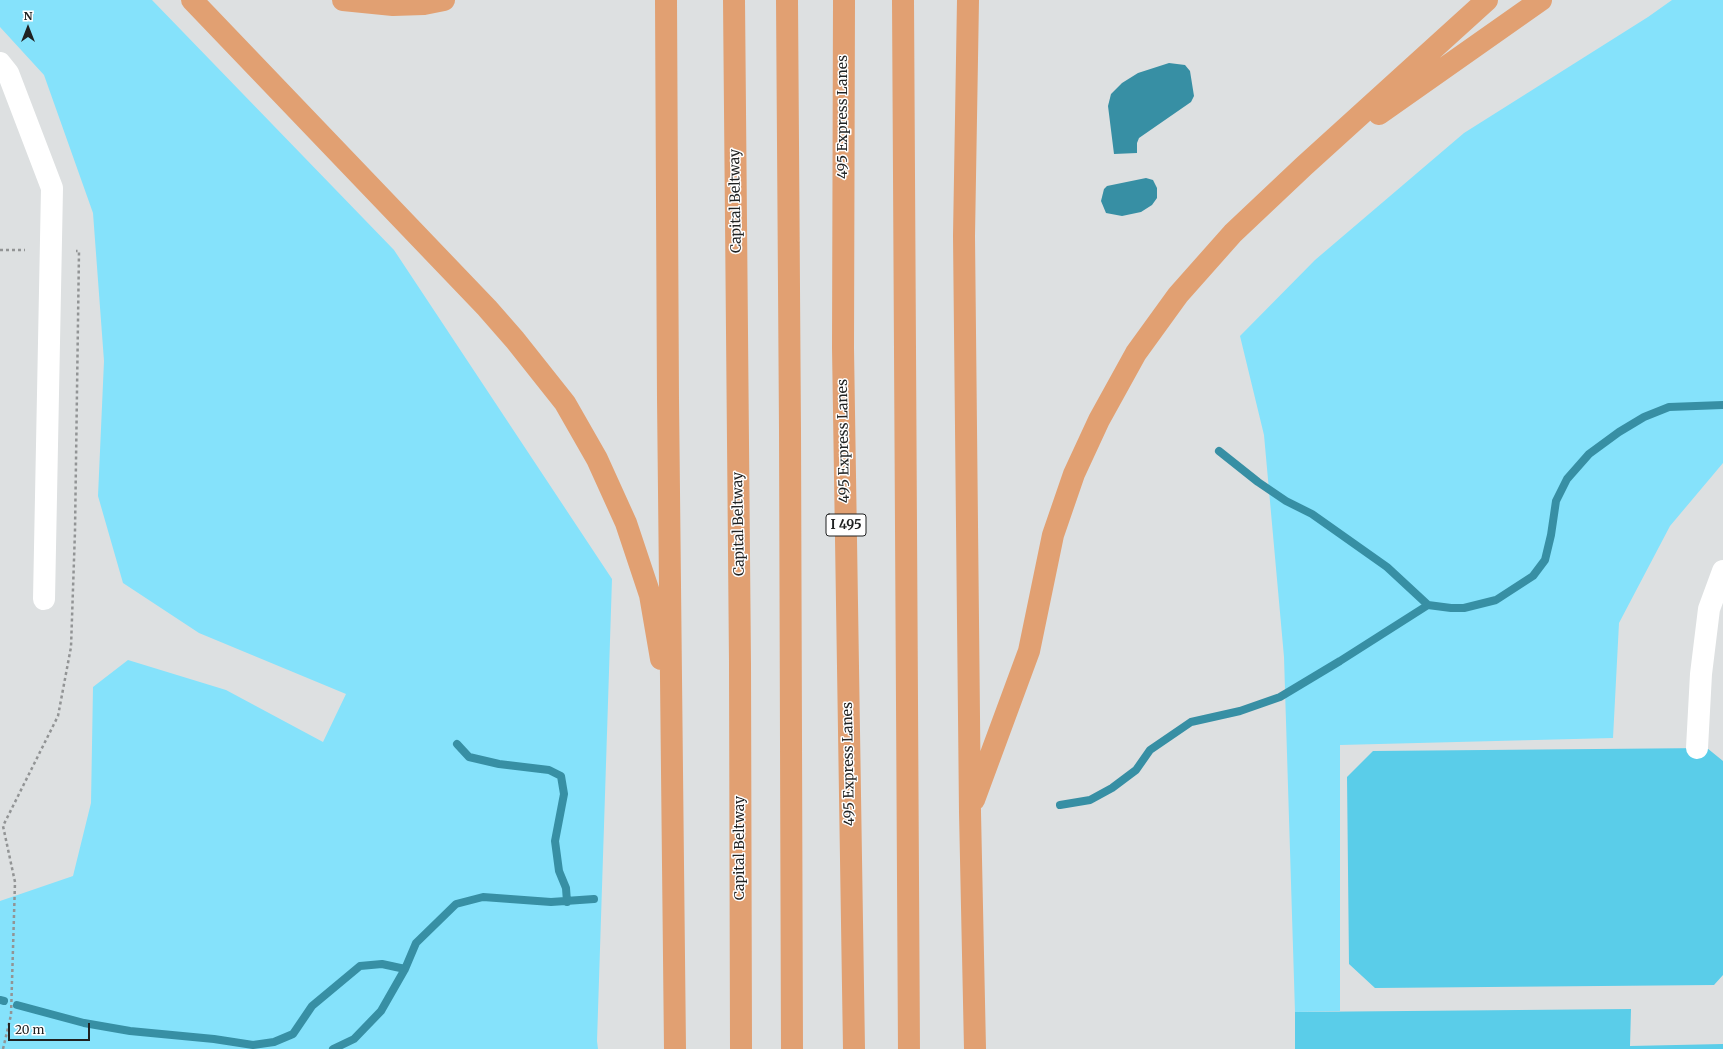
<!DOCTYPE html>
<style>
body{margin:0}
#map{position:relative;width:1723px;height:1049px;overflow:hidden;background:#dde0e1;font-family:Merriweather,serif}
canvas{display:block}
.north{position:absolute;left:8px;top:8px;width:40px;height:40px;-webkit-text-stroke:3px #fff;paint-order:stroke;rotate:0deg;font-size:11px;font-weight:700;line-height:16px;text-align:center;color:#1f2121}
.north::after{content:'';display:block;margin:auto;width:14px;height:18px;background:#1f2121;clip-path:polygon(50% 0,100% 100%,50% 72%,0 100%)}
.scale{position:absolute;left:8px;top:1023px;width:82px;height:18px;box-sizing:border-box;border:2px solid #1f2121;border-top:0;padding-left:5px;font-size:12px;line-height:14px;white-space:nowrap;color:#1f2121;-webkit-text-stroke:3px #fff;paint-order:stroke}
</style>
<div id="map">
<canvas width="1723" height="1049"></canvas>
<div class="north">N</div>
<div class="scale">20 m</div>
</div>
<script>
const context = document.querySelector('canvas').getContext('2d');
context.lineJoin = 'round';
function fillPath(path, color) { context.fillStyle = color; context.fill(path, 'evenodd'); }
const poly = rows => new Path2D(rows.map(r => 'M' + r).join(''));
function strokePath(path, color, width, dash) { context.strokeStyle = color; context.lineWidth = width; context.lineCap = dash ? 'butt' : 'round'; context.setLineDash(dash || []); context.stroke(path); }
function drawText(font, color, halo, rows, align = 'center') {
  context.font = font + ' Merriweather,serif'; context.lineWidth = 3; context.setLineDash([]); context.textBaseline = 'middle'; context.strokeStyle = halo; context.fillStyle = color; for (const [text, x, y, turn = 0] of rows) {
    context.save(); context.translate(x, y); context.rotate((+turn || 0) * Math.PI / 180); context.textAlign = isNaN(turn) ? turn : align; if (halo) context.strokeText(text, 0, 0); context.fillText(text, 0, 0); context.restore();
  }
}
fillPath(poly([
 [0,0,152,0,394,250,612,579,597,1041,598,1049,0,1049,0,901,73,876,91,803,93,687,128,660,226,690,323,742,346,694,199,633,123,583,98,496,104,361,93,213,44,75,0,27],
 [1672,0,1723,0,1723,463,1670,526,1619,623,1613,738,1340,745,1340,1011,1295,1012,1284,657,1264,435,1240,336,1315,260,1464,133,1648,17]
]), '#85e2fb');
fillPath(poly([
 [1169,63,1185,65,1190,71,1194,96,1191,102,1139,138,1137,143,1137,153,1114,154,1108,106,1111,94,1122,83,1138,73],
 [1146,178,1153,180,1157,188,1157,198,1152,205,1141,212,1122,216,1106,213,1101,201,1104,189,1107,186]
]), '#378fa4');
strokePath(poly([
 [1219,451,1258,482,1286,501,1312,514,1387,567,1428,605,1451,608,1464,608,1496,600,1533,576,1545,560,1551,535,1556,501,1567,479,1589,454,1619,432,1644,417,1669,407,1723,405],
 [457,744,469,757,499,764,549,770,561,776,564,794,555,841,559,871,566,888,567,902],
 [1060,805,1090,800,1112,788,1136,770,1150,750,1191,722,1240,711,1280,697,1340,661,1428,605],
 [0,1000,4,1001],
 [17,1005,84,1023,130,1031,214,1039,253,1045,274,1042,293,1034,312,1006,360,966,382,964,405,969],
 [333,1049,354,1039,381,1011,405,969,416,943,456,904,483,897,551,902,594,899]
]), '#378fa4', 8);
fillPath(poly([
 [1707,748,1723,761,1723,975,1714,985,1375,988,1349,964,1347,777,1373,751],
 [1631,1009,1630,1046,1723,1044,1723,1049,1295,1049,1295,1012]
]), '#5acde9');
strokePath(poly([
 [0,250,25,250],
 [3,1049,11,1015,15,882,3,826,58,716,71,647,75,531,79,251,76,251]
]), '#929495', 2.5, [3, 3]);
strokePath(poly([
 [0,63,8,73,52,188,44,599],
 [1697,748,1701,674,1709,609,1723,571]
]), '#fff', 22);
strokePath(poly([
 [192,0,487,308,515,340,565,403,597,459,626,523,650,595,661,659],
 [343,0,393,5,424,4,444,0],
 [666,0,668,399,675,1049],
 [734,0,740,663,741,1049],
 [787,0,790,430,792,1049],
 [844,0,843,348,854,1049],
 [903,0,909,1049],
 [968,0,964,236,970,812,975,1049],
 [1379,114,1541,0],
 [974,800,1029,651,1053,535,1074,474,1099,420,1136,353,1178,295,1233,233,1304,166,1487,0]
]), '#e1a072', 22);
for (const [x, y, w] of [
 [846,525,40]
]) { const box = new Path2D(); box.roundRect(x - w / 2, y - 11, w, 22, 3); context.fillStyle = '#fff'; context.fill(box); strokePath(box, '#1f2121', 1); }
drawText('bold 13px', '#1f2121', null, [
 ["I 495",846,525]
]);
drawText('14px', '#1f2121', '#fff', [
 ["495 Express Lanes",843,117,-90],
 ["Capital Beltway",736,201,-91],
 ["495 Express Lanes",844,441,-91],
 ["Capital Beltway",739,524,-91],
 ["495 Express Lanes",849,764,-91],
 ["Capital Beltway",740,848,-90]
]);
</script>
